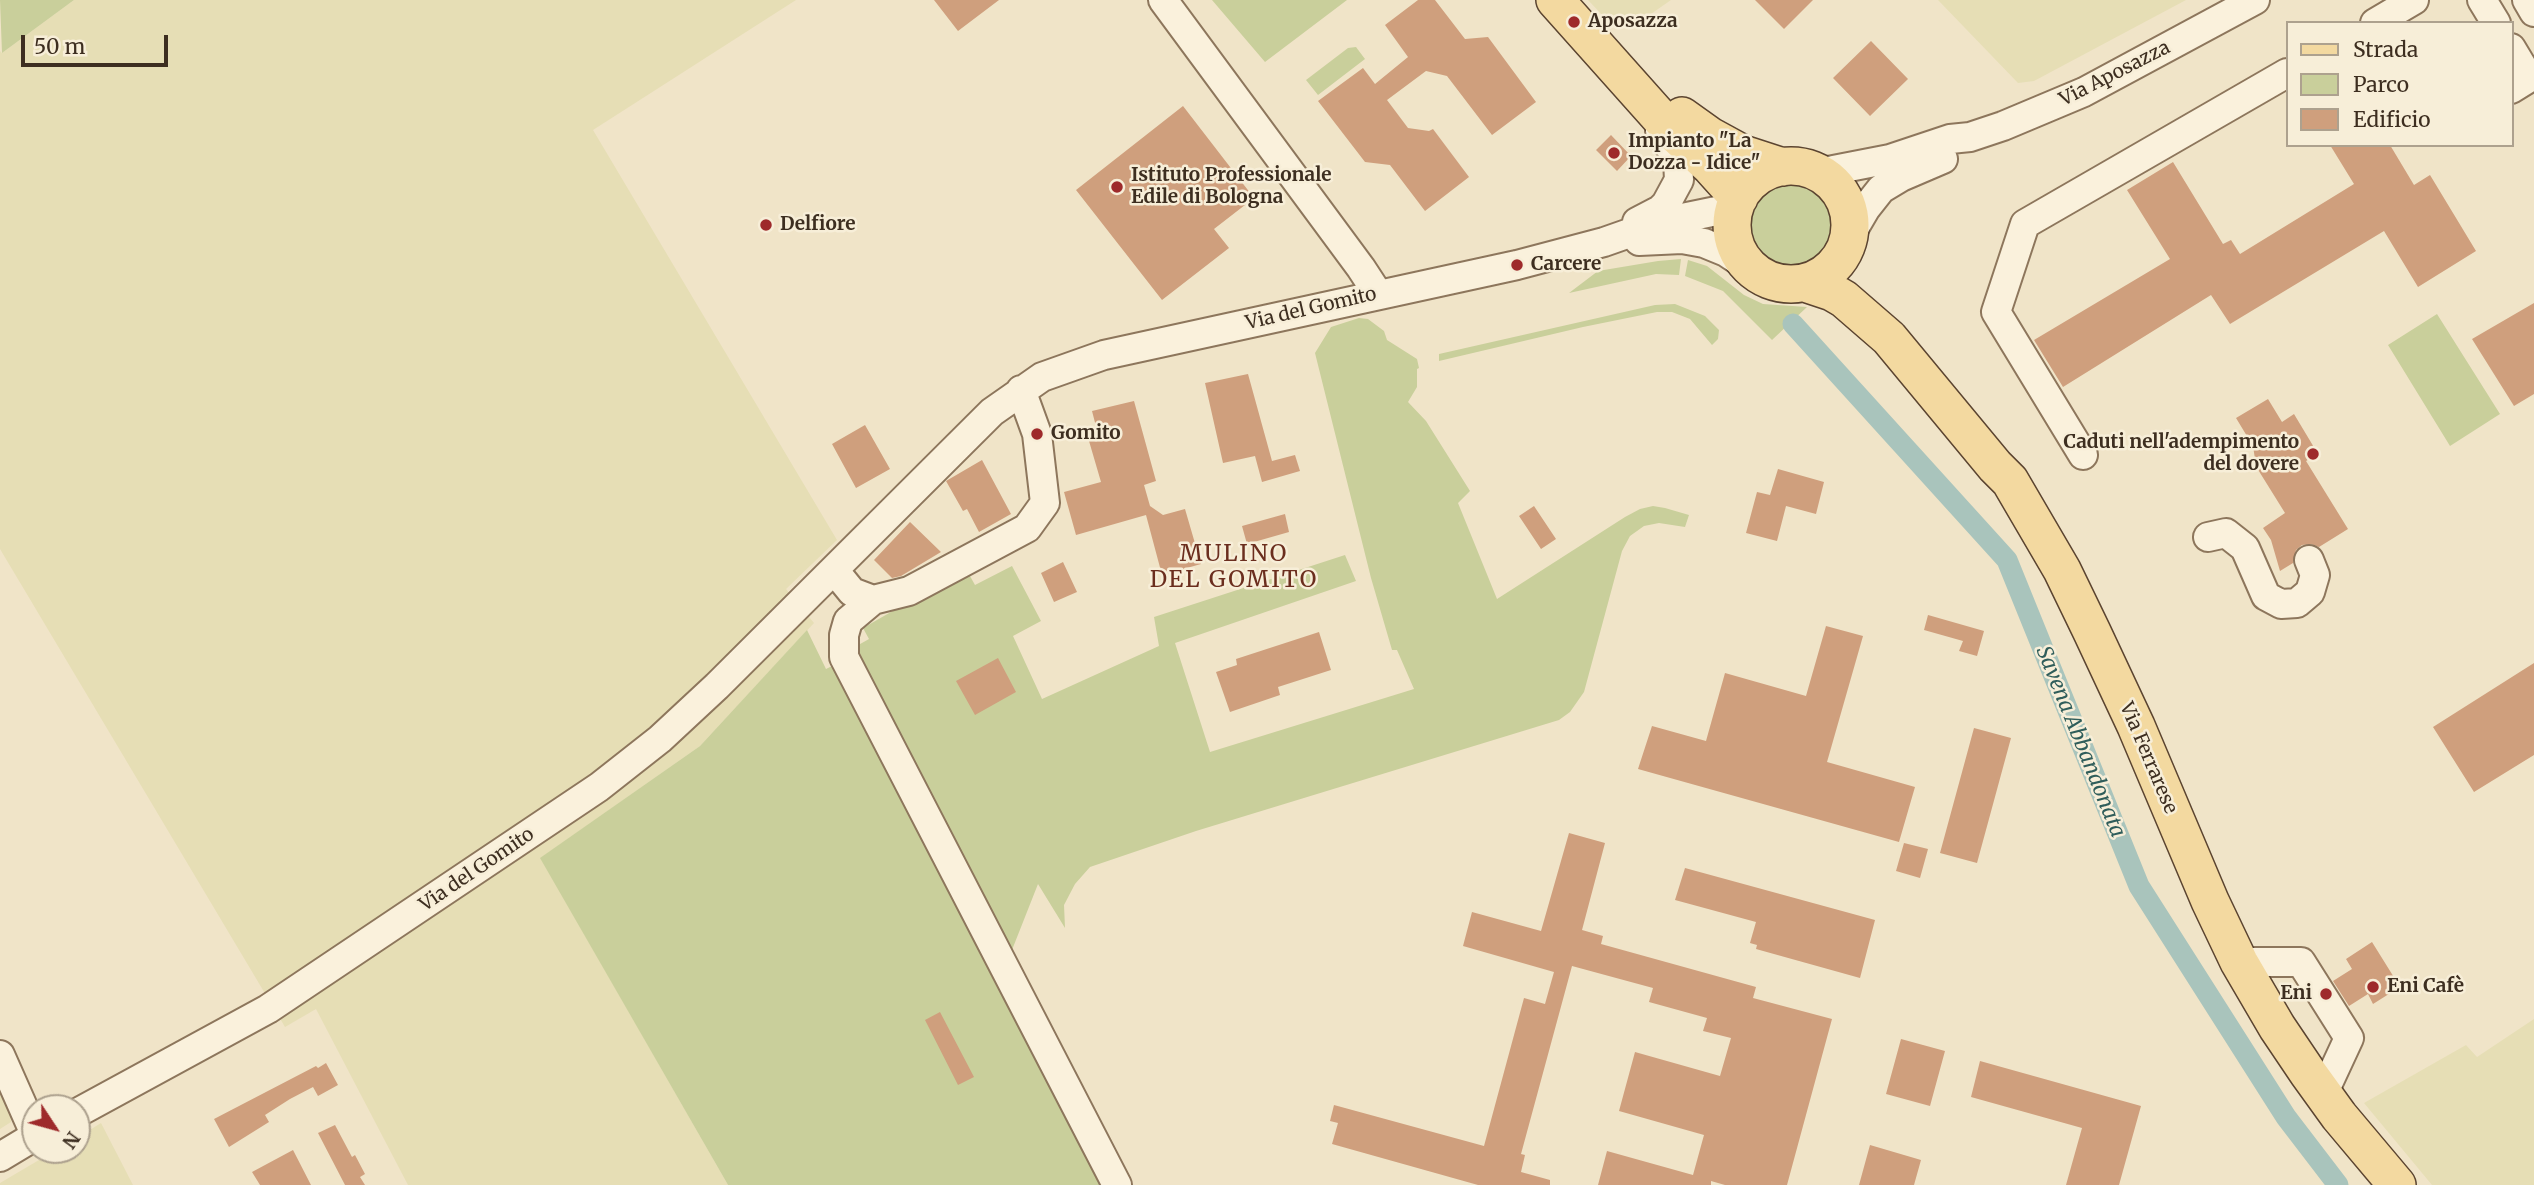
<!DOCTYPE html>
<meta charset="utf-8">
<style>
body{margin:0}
#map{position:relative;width:2534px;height:1185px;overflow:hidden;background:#f0e4c8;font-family:Merriweather,serif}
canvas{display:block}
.legend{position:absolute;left:2286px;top:21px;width:228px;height:126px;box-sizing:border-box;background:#f7eed8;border:2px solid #ada18e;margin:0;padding:9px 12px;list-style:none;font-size:21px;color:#3d2e20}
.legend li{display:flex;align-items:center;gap:14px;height:35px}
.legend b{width:35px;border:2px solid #ada18e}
.north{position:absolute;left:21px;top:1094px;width:70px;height:70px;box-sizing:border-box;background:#f7eed8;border:2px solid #ada18e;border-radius:50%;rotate:126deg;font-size:19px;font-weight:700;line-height:28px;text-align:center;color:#3d2e20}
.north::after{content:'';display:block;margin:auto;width:24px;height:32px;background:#9e2a2b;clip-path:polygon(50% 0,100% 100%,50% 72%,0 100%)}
.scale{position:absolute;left:21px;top:35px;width:147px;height:32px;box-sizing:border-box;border:4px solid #3d2e20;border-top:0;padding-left:9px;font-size:21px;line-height:24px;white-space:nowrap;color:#3d2e20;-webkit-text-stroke:5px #f7eed8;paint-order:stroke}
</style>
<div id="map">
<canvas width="2534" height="1185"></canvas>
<ul class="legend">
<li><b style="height:9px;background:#f3d9a0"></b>Strada</li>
<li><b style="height:19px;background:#c9cf9b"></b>Parco</li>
<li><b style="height:19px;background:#cf9f7d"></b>Edificio</li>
</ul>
<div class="north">N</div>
<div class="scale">50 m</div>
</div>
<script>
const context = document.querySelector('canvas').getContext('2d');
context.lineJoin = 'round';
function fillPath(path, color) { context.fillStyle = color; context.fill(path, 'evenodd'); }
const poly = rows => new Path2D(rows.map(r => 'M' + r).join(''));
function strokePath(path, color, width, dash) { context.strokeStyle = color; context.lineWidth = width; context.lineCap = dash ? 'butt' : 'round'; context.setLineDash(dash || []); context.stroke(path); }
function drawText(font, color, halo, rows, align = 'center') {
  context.font = font + ' Merriweather,serif'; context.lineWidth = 5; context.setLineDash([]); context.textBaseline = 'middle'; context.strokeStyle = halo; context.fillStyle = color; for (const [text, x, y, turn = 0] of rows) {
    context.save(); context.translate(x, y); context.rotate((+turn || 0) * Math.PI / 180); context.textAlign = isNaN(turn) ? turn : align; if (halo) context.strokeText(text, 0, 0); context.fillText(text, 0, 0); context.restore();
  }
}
fillPath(poly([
 [74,0,796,0,593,130,837,540,786,589,814,623,700,746,541,858,728,1185,408,1185,316,1009,285,1027,0,549,0,51,2,53],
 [1588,0,1671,0,1638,23,1628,16,1606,19],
 [1938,0,2186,0,2034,81,2018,83],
 [2534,1019,2534,1185,2432,1185,2364,1103,2466,1045,2477,1057],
 [0,1080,9,1098,11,1122,0,1129],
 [101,1123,133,1185,0,1185,0,1183,56,1150,77,1150,77,1138]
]), '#e6deb5');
fillPath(poly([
 [0,0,74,0,2,53],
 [1212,0,1347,0,1265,62],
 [1356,47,1365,59,1318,95,1306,80,1348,48],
 '1747 225a44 44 0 1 1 88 0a44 44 0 1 1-88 0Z',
 [1681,259,1679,275,1656,274,1569,293,1598,271,1658,261],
 [1688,260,1707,266,1744,295,1763,304,1807,307,1772,340,1723,291,1685,276],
 [1675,304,1705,316,1719,330,1718,339,1712,345,1690,319,1672,312,1657,312,1583,327,1439,361,1439,354,1655,305],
 [2437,314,2500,414,2450,446,2388,345],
 [1359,318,1368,319,1384,331,1387,340,1417,359,1419,368,1417,369,1417,387,1408,402,1426,421,1470,491,1458,503,1497,599,1625,517,1640,509,1653,506,1665,508,1689,515,1685,527,1659,523,1644,526,1630,536,1622,551,1584,692,1570,712,1559,720,1196,831,1090,867,1075,884,1064,905,1065,928,1038,884,1010,955,853,648,869,639,863,628,966,569,975,585,1012,566,1041,621,1013,636,1042,699,1159,646,1154,617,1345,555,1356,581,1175,643,1210,752,1414,689,1397,650,1392,650,1371,578,1315,353,1331,327],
 [807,630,826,669,840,662,1104,1185,728,1185,540,858,700,746]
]), '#c9cf9b');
strokePath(poly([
 [1793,324,2007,560,2139,886,2286,1117,2338,1185]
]), '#a9c4bc', 21);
fillPath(poly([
 [934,0,999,0,958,31],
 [1418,0,1435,0,1465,39,1488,37,1536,102,1492,135,1447,76,1426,71,1387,100,1408,128,1429,131,1433,129,1469,177,1425,211,1390,165,1365,162,1318,101,1363,68,1375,84,1408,57,1385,25],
 [1755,0,1813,0,1784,29],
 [1871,41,1908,79,1870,116,1833,78],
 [1183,106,1254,198,1214,229,1229,248,1162,300,1076,190],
 [1611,135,1631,156,1617,171,1596,150],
 [2330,145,2390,145,2414,185,2430,175,2476,251,2418,287,2384,231,2230,324,2211,295,2063,387,2034,340,2170,259,2127,190,2173,162,2223,244,2231,240,2240,254,2354,184],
 [2534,303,2534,394,2514,406,2472,339],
 [1248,374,1272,461,1295,455,1300,471,1262,482,1255,456,1223,463,1205,383],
 [2268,399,2282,422,2294,414,2318,454,2306,461,2348,529,2319,547,2311,544,2302,545,2296,550,2293,563,2280,571,2271,540,2263,528,2285,513,2252,460,2255,459,2253,446,2236,418],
 [1134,401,1156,481,1144,485,1150,506,1163,515,1185,509,1201,564,1162,575,1146,515,1076,535,1064,492,1101,482,1089,441,1099,438,1092,411],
 [865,425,890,469,856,488,832,444],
 [982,460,1011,514,979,532,967,509,963,511,946,481],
 [1778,469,1824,482,1816,514,1786,506,1777,541,1746,533,1757,492,1770,495],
 [1534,506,1556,539,1541,549,1519,516],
 [1285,514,1289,532,1247,544,1242,526],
 [910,522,941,552,901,576,892,578,874,560],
 [1063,562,1077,592,1054,602,1041,573],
 [1928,615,1984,631,1977,656,1959,651,1963,641,1924,630],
 [1826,626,1863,636,1827,762,1915,787,1899,842,1638,769,1652,726,1706,741,1725,673,1806,696],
 [1319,632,1331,670,1278,687,1280,695,1230,712,1216,672,1237,665,1236,659],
 [998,658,1016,692,975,715,956,681],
 [2534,663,2534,755,2474,792,2433,727],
 [1974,728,2011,738,1977,863,1940,853],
 [1569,833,1605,843,1582,930,1603,936,1601,944,1756,987,1753,998,1832,1019,1787,1185,1725,1185,1711,1181,1711,1185,1598,1185,1607,1151,1693,1175,1704,1135,1619,1111,1635,1052,1720,1076,1731,1038,1703,1031,1707,1018,1649,1002,1653,988,1572,966,1521,1154,1525,1155,1521,1172,1550,1180,1550,1185,1478,1185,1332,1144,1338,1123,1330,1121,1334,1105,1484,1146,1524,998,1545,1004,1554,972,1463,946,1472,912,1541,931],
 [1904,843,1928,849,1920,878,1896,871],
 [1685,868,1875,920,1860,978,1756,949,1757,945,1750,943,1756,922,1675,900],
 [2372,942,2400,987,2373,1004,2368,994,2349,1006,2333,981,2352,969,2346,959],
 [940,1012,974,1077,958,1085,925,1020],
 [1901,1039,1945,1051,1930,1106,1886,1094],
 [1980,1061,2141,1106,2119,1185,2066,1185,2082,1128,1971,1097],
 [326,1063,338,1085,318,1096,313,1087,290,1099,265,1115,269,1122,229,1147,214,1119,316,1066,318,1068],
 [335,1125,352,1157,355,1155,365,1174,360,1177,365,1185,345,1185,318,1133],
 [1870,1145,1921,1160,1914,1185,1859,1185],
 [293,1150,311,1185,260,1185,252,1172]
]), '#cf9f7d');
const minor = poly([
 [1163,0,1361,268,1378,294],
 [2482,0,2496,23],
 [2527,0,2534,12],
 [2375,23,2414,0],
 [2511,48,2529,78,2511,89],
 [1818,173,1890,159,1950,139,1970,137,2003,126,2084,92,2255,0],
 [1637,222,1660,210,1666,204,1679,180,1678,160,1660,131],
 [1849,237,1866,208,1881,189,1901,177,1943,159],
 [1639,241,1682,239,1704,243,1726,252,1753,270],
 [2083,455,1996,312,2025,224,2287,73],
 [2208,537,2226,533,2245,548,2266,596,2281,604,2297,603,2310,592,2315,575,2309,560],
 [834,570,852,592,873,600,909,591,1027,528,1045,503,1037,434,1021,390],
 [873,600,848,621,844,635,844,657,1117,1185],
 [2239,962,2301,962,2349,1038,2323,1094],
 [0,1055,35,1134],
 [77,1113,268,1009,599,787,660,739,717,686,992,412,1042,377,1104,355,1517,265,1604,242,1658,223,1736,207],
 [0,1157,35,1136]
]);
const major = poly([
 [1555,0,1671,130,1711,167,1739,198],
 [1682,116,1710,136,1743,154,1783,167],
 '1732 225a59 59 0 1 1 118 0a59 59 0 1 1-118 0Z',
 [1805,283,1832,292,1844,299,1889,338,1995,466,2010,481,2062,570,2092,632,2136,726,2210,901,2239,962,2277,1027,2308,1073,2339,1116,2397,1185]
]);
strokePath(minor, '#8d765c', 32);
strokePath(major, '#5b4430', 40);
strokePath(minor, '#faf1dc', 28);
strokePath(major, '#f3d9a0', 37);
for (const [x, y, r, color] of [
 [1574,22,7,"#9e2a2b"],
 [1614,153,7,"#9e2a2b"],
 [1117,187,7,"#9e2a2b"],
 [766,225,7,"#9e2a2b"],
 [1517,265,7,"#9e2a2b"],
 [1037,434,7,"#9e2a2b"],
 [2313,454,7,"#9e2a2b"],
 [2373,987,7,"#9e2a2b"],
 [2326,994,7,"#9e2a2b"]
]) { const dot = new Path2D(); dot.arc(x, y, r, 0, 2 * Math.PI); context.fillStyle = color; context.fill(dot); strokePath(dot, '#f7eed8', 2.5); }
drawText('bold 19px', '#3d2e20', '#f7eed8', [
 ["Aposazza",1588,22],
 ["Impianto \"La",1628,142],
 ["Dozza - Idice\"",1628,164],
 ["Istituto Professionale",1131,176],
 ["Edile di Bologna",1131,198],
 ["Delfiore",780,225],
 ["Carcere",1531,265],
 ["Gomito",1051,434],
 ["Caduti nell'adempimento",2299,443,"right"],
 ["del dovere",2299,465,"right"],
 ["Eni Cafè",2387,987],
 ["Eni",2312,994,"right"]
], 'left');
drawText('19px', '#3d2e20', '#f7eed8', [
 ["Via Aposazza",2115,74,-27],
 ["Via del Gomito",1311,309,-13],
 ["Via Ferrarese",2148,758,67],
 ["Via del Gomito",477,870,-34]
]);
drawText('italic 21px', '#2f5d5a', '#f7eed8', [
 ["Savena Abbandonata",2080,742,68]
]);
context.letterSpacing = '2px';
drawText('23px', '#6b2e1e', '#f7eed8', [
 ["MULINO",1234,554],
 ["DEL GOMITO",1234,580]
]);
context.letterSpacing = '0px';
</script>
